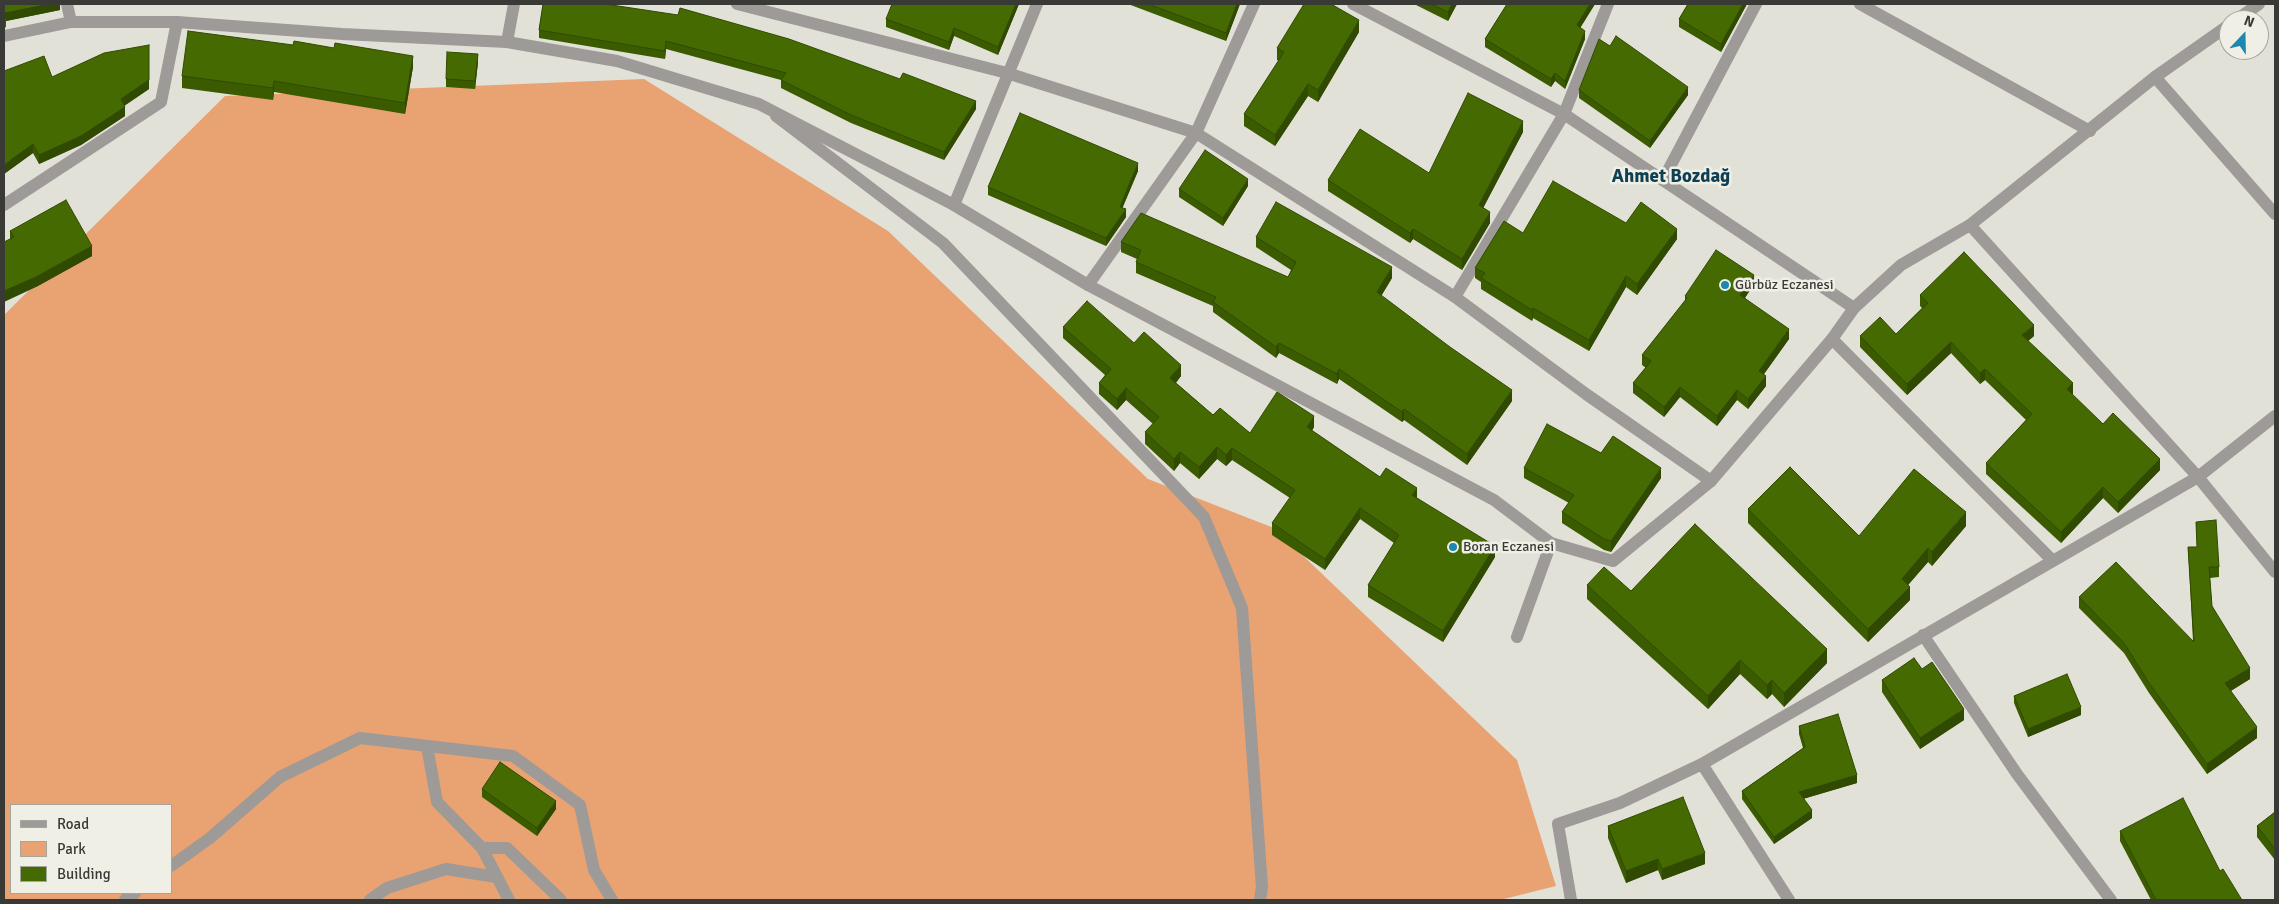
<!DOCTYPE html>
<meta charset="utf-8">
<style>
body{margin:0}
#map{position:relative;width:2279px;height:904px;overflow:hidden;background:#e2e1d8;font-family:Signika,sans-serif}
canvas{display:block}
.frame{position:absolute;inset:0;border:5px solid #393935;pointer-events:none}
.legend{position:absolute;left:10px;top:804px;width:162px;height:90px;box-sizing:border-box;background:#efefe5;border:1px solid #a6a69f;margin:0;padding:6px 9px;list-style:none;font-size:15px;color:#393935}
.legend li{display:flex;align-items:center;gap:10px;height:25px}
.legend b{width:25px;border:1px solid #a6a69f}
.north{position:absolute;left:2219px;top:10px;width:50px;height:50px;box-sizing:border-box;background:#efefe5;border:1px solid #a6a69f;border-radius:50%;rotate:21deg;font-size:14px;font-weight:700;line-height:20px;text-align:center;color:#393935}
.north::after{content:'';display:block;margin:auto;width:18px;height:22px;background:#1c87af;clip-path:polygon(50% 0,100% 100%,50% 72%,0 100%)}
</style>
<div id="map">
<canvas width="2279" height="904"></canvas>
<div class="frame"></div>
<ul class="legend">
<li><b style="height:6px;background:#9d9a97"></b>Road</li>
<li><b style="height:14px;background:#e9a272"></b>Park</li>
<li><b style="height:14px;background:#456a01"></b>Building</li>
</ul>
<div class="north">N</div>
</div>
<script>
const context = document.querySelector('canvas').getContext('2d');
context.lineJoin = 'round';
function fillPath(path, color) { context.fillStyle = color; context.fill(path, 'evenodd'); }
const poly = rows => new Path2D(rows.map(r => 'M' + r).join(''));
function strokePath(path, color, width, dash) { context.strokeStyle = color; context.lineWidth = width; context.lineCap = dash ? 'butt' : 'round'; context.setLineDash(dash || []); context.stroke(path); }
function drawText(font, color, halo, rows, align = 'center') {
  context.font = font + ' Signika,sans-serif'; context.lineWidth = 5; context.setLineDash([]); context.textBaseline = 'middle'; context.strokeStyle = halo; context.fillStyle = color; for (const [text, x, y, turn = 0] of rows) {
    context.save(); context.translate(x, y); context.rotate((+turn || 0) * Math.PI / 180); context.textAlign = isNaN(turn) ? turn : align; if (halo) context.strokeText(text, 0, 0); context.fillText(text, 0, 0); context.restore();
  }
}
fillPath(poly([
 [644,79,888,231,1148,479,1274,528,1517,760,1556,886,1500,900,4,900,4,315,225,96],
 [11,805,171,805,171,893,11,893]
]), '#e9a272');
strokePath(poly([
 [427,746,437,802,482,848,509,900],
 [482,848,507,848,561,900],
 [171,866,210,838,280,777,360,738,513,756,580,805,594,870,612,900],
 [125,900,135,893],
 [370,900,387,888,446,869,496,877]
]), '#9d9a97', 12);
strokePath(poly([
 [67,4,71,22],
 [737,4,1007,73,1196,133,1455,297,1586,394,1711,481],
 [1353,4,1564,114,1854,308],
 [1860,4,2090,131],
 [507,42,514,4],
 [2155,77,2275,214],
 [776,116,943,243,1204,517,1242,608,1262,887,1260,900],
 [1663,180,1756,4],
 [4,205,161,102,177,22],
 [954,205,1037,4],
 [1970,225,2198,477,2275,572],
 [1088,285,1196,133,1254,4],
 [1455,297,1564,114,1608,4],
 [1832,339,2053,561],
 [1923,635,2017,774,2111,900],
 [1517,637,1551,543],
 [1702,764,1789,900],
 [1571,900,1558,824,1620,803,1702,764,2198,477,2275,416]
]), '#9d9a97', 12);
strokePath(poly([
 [2236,20,2259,4],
 [4,36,71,22,177,22,342,34,507,42,617,61,759,104,954,205,1088,285,1494,500,1551,543,1613,561,1711,481,1832,339,1854,308,1901,265,1970,225,2155,77,2229,25]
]), '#9d9a97', 12);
fillPath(poly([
 [4,4,60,4,60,10,6,21,6,27,4,28],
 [543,4,976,109,944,160,851,123,781,88,781,80,666,49,665,59,539,38,539,30],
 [1019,4,998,55,954,36,949,50,886,27,886,19],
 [1128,4,1240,4,1226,41],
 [1414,4,1457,4,1448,21],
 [1507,4,1595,4,1580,28,1585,39,1565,89,1555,81,1551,87,1485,47,1485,39],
 [1688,4,1747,4,1721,52,1679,27,1679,19],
 [1359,32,1318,102,1308,96,1275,146,1244,126,1244,114,1279,61,1277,60,1277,48],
 [1610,46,1688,95,1650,148,1579,98,1579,90],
 [478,62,475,89,446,87,446,79],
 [413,67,405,114,274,92,273,100,182,88,182,76],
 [52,77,149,89,124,106,125,116,81,145,39,164,33,153,4,174],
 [1523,132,1483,208,1490,223,1462,270,1413,239,1410,243,1328,191,1328,180,1429,173],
 [1138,171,1122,208,1126,217,1106,246,988,195,988,187],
 [1248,186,1223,226,1179,197,1179,189],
 [1626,223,1677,239,1637,295,1626,287,1589,351,1533,318,1532,321,1481,289,1481,282,1475,278,1475,268,1523,233],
 [10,231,92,256,36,287,10,239],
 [1256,237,1392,278,1381,296,1512,401,1467,465,1404,420,1402,422,1339,379,1337,384,1279,353,1276,358,1213,312,1213,306,1136,273,1136,262,1137,259,1121,252,1121,242,1288,277,1291,270,1256,247],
 [1754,284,1745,298,1789,339,1764,374,1766,386,1748,409,1737,400,1717,426,1680,397,1664,417,1633,393,1633,383,1646,368,1642,365,1642,355,1685,301,1685,296],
 [1920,295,2034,336,2028,341,2072,395,2103,424,2160,470,2118,513,2103,498,2061,543,1986,474,1986,463,2026,420,1985,380,1980,384,1951,353,1907,395,1860,347,1860,336,1896,334,1922,308,1920,306],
 [1063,327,1134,343,1181,376,1176,383,1213,415,1250,433,1314,427,1312,431,1380,477,1417,498,1495,557,1443,642,1368,597,1368,585,1394,543,1360,519,1325,570,1272,535,1272,523,1290,498,1232,460,1226,466,1217,459,1199,479,1180,463,1174,471,1145,444,1145,432,1153,424,1126,400,1117,410,1099,394,1099,383,1105,375,1063,338],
 [1601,453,1661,478,1611,552,1604,550,1562,523,1562,512,1569,503,1524,478,1524,468],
 [1748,509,1859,536,1966,526,1932,566,1928,562,1908,585,1910,600,1868,642,1748,523],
 [2196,522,2219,567,2219,577,2210,578,2212,606,2250,679,2231,691,2257,738,2207,774,2149,693,2124,653,2079,608,2079,597,2193,641,2188,547,2197,547],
 [1587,585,1631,591,1827,663,1784,707,1772,694,1767,699,1740,674,1708,709,1587,599],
 [1922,669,1964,720,1920,749,1882,692,1882,680],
 [2014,696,2081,715,2028,737,2014,703],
 [1799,726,1857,783,1803,799,1812,818,1774,844,1742,799,1742,791,1803,748,1799,734],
 [482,789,556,809,537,836,482,797],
 [2275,812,2275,860,2257,837,2257,826],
 [1608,826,1705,864,1662,880,1658,870,1626,883,1608,838],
 [2120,831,2220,871,2242,900,2151,900,2120,841]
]), '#3b5b01');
fillPath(poly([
 [50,4,60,4,60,10,6,21,5,13],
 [1016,4,1019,4,998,55,998,47],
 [1237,4,1240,4,1226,41,1226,33],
 [1452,4,1457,4,1448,21,1448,12],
 [1590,4,1595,4,1577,33,1577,25],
 [1743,4,1747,4,1721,52,1721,44],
 [1359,20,1359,32,1318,102,1318,90],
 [954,28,954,36,949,50,949,42],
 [1585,31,1585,39,1565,89,1565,81],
 [666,41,666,49,665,59,665,51],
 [149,54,149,89,121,108,121,99],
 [478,54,478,62,475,89,475,81],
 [413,56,413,67,405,114,405,103],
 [1555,73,1555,81,1551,87,1551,79],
 [274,81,274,92,273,100,273,88],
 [1308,84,1308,96,1275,146,1275,135],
 [1688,87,1688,95,1650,148,1650,141],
 [976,101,976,109,944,160,944,152],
 [125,107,125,116,81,145,39,164,39,155],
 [1523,121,1523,132,1479,216,1479,205],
 [33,144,33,153,4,174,4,165],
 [1138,163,1138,171,1120,214,1120,207],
 [1248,179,1248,186,1223,226,1223,218],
 [1126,209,1126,217,1106,246,1106,238],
 [1490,212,1490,223,1462,270,1462,259],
 [1413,229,1413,239,1410,243,1410,233],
 [1677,229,1677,239,1637,295,1637,284],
 [92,246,92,256,36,287,4,302,4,291],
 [1392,267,1392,278,1377,303,1377,292],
 [1754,275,1754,284,1740,305,1740,295],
 [1626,276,1626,287,1589,351,1589,340],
 [1533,308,1533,318,1532,321,1532,310],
 [2034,325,2034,336,2022,346,2022,335],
 [1789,329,1789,339,1759,381,1759,371],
 [1951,342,1951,353,1907,395,1907,384],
 [1279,343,1279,353,1276,358,1276,347],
 [1181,365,1181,376,1170,389,1170,378],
 [1339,369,1339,379,1337,384,1337,374],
 [1985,369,1985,380,1980,384,1980,373],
 [1766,376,1766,386,1748,409,1748,399],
 [2073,383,2073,394,2067,400,2067,389],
 [1680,387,1680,397,1664,417,1664,407],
 [1126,388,1126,400,1117,410,1117,399],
 [1512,390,1512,401,1467,465,1467,454],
 [1737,390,1737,400,1717,426,1717,416],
 [1404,409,1404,420,1402,422,1402,412],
 [1314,416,1314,427,1307,438,1307,427],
 [1217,447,1217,459,1199,479,1199,467],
 [1232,448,1232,460,1226,466,1226,455],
 [1180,452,1180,463,1174,471,1174,459],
 [2160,459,2160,470,2118,513,2118,502],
 [1661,468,1661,478,1611,552,1611,541],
 [2103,487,2103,498,2061,543,2061,532],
 [1417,488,1417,500,1412,495],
 [1360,508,1360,519,1325,570,1325,559],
 [1966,512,1966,526,1932,566,1932,552],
 [1495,546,1495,557,1443,642,1443,631],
 [1928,548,1928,562,1902,592,1902,579],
 [1910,587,1910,600,1868,642,1868,629],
 [1827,649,1827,663,1784,707,1784,693],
 [1740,660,1740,674,1708,709,1708,696],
 [2250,668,2250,679,2225,694,2225,683],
 [1772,680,1772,694,1767,699,1767,685],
 [2081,707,2081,715,2028,737,2028,729],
 [1964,709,1964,720,1920,749,1920,738],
 [2257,727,2257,738,2207,774,2207,764],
 [1857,775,1857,783,1799,800,1799,792],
 [556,801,556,809,537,836,537,828],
 [1812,810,1812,818,1774,844,1774,837],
 [1705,853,1705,864,1662,880,1662,869],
 [1658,859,1658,870,1626,883,1626,871]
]), '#304a01');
const building = poly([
 [4,4,50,4,5,13,6,19,4,20,4,4],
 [543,4,605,4,678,15,680,8,789,39,900,79,903,73,976,101,944,152,851,115,781,80,786,73,666,41,665,51,539,30,543,4],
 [892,4,1016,4,998,47,954,28,949,42,886,19,892,4],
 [1148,4,1237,4,1226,33,1148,4],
 [1304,4,1331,4,1359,20,1318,90,1308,84,1275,135,1244,114,1284,52,1277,48,1304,4],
 [1431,4,1452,4,1448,12,1431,4],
 [1507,4,1590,4,1577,25,1585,31,1565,81,1555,73,1551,79,1485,39,1507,4],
 [1688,4,1743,4,1721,44,1679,19,1688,4],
 [188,31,293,45,294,41,334,48,335,43,413,56,405,103,274,81,273,88,182,76,188,31],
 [1616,36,1688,87,1650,141,1579,90,1599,39,1610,46,1616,36],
 [149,45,149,80,121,99,125,107,81,136,39,155,33,144,4,165,4,71,44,56,52,77,104,53,149,45],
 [447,52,478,54,475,81,446,79,447,52],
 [1468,93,1523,121,1479,205,1490,212,1462,259,1413,229,1410,233,1328,180,1360,129,1429,173,1468,93],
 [1020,113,1138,163,1120,207,1126,209,1106,238,988,187,1020,113],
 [1205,150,1248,179,1223,218,1179,189,1205,150],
 [1553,181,1626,223,1641,202,1677,229,1637,284,1626,276,1589,340,1533,308,1532,310,1481,278,1485,273,1475,268,1504,221,1523,233,1553,181],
 [66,200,92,246,36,277,4,291,4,242,14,237,10,231,66,200],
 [1276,202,1392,267,1377,292,1450,347,1512,390,1467,454,1404,409,1402,412,1339,369,1337,374,1279,343,1276,347,1213,302,1216,297,1136,262,1141,250,1121,242,1141,213,1288,277,1296,262,1256,237,1276,202],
 [1716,250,1754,275,1740,295,1789,329,1759,371,1766,376,1748,399,1737,390,1717,416,1680,387,1664,407,1633,383,1651,361,1642,355,1687,298,1685,296,1716,250],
 [1964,252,2034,325,2022,335,2073,383,2067,389,2103,424,2113,413,2160,459,2118,502,2103,487,2061,532,1986,463,2032,414,1985,369,1980,373,1951,342,1907,384,1860,336,1880,317,1896,334,1928,303,1920,295,1964,252],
 [1087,301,1134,343,1144,332,1181,365,1170,378,1213,415,1220,408,1250,433,1277,392,1314,416,1307,427,1380,477,1386,468,1417,488,1412,495,1495,546,1443,631,1368,585,1399,535,1360,508,1325,559,1272,523,1295,490,1232,448,1226,455,1217,447,1199,467,1180,452,1174,459,1145,432,1159,417,1126,388,1117,399,1099,383,1111,369,1063,327,1087,301],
 [1547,424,1601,453,1613,436,1661,468,1611,541,1604,539,1562,512,1574,495,1524,468,1547,424],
 [1790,467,1859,536,1914,469,1966,512,1932,552,1928,548,1902,579,1910,587,1868,629,1748,509,1790,467],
 [2216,520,2219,567,2209,567,2212,606,2250,668,2225,683,2257,727,2207,764,2149,683,2124,643,2079,597,2116,562,2194,642,2188,547,2197,547,2196,522,2216,520],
 [1695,524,1827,649,1784,693,1772,680,1767,685,1740,660,1708,696,1587,585,1604,567,1631,591,1695,524],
 [1914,658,1922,669,1932,662,1964,709,1920,738,1882,680,1914,658],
 [2067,674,2081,707,2028,729,2014,696,2067,674],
 [1838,714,1857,775,1799,792,1812,810,1774,837,1742,791,1805,747,1799,726,1838,714],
 [500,762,556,801,537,828,482,789,500,762],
 [1683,797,1705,853,1662,869,1658,859,1626,871,1608,826,1683,797],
 [2183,798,2220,871,2223,869,2242,900,2156,900,2120,831,2183,798],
 [2275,812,2275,849,2257,826,2275,812]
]);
fillPath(building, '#456a01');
strokePath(building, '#304a01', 1);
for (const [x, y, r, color] of [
 [1725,285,5,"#1c87af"],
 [1453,547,5,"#1c87af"]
]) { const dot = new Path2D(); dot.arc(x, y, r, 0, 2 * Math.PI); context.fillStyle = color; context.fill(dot); strokePath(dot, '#efefe5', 2); }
drawText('14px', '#393935', '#efefe5', [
 ["Gürbüz Eczanesi",1735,285],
 ["Boran Eczanesi",1463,547]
], 'left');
drawText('bold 19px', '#0f3f53', '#efefe5', [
 ["Ahmet Bozdağ",1671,177]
]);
</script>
